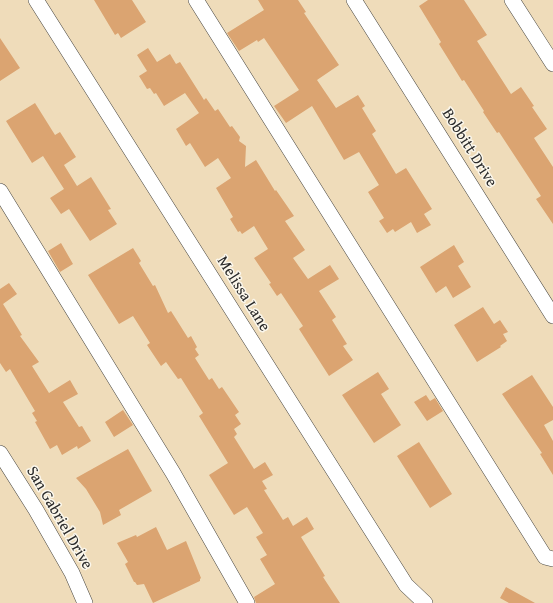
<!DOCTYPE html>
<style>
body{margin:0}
canvas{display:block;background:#efdcba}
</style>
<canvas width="553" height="603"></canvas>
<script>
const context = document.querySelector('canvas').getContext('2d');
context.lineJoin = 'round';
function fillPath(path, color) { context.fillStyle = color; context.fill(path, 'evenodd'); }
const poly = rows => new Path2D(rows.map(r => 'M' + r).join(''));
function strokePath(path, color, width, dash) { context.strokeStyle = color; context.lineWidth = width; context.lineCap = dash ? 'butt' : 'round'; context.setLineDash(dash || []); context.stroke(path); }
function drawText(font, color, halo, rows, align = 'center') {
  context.font = font + ' "Gentium Book Plus",serif'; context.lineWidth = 3; context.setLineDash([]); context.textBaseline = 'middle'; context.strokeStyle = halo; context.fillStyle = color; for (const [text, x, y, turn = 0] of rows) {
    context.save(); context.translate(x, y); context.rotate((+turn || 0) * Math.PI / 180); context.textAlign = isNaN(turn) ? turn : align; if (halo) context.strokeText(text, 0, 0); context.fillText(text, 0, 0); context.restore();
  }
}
fillPath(poly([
 [94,0,132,0,146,22,121,38,118,33,115,35],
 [258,0,298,0,306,12,304,13,339,65,317,80,336,108,358,95,365,106,362,108,376,131,372,134,396,174,406,168,432,209,424,214,431,225,417,233,411,222,395,232,393,229,387,233,379,221,384,218,368,192,379,185,359,152,344,160,312,106,286,123,274,106,299,90,264,38,258,42,257,40,239,51,227,33,264,10],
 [428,0,464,0,487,35,477,41,511,94,521,87,534,106,532,107,547,129,534,138,553,167,553,224,536,199,541,196,499,132,497,133,483,112,484,111,464,80,462,81,439,44,441,42,419,6],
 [0,38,20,68,0,81],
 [148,48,157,62,170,54,176,64,180,62,204,100,206,98,215,111,218,109,230,127,232,126,240,137,239,141,246,146,245,167,256,160,275,191,276,190,294,216,285,221,305,250,293,258,308,279,330,265,339,279,319,291,336,317,332,320,347,344,343,346,353,360,329,376,299,329,303,326,281,293,277,296,269,284,271,283,254,258,268,249,254,226,242,234,240,231,238,232,230,219,233,217,216,188,231,178,218,158,205,167,190,143,186,146,176,129,199,113,185,93,164,106,156,93,154,94,150,88,147,89,139,76,147,71,137,55],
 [35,103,55,135,60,132,76,157,64,165,77,186,91,177,111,209,108,210,117,224,90,241,69,209,61,214,50,198,64,189,43,156,32,163,6,121],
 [61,243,73,264,60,272,48,251],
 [454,245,464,262,458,266,471,287,453,298,446,286,436,293,420,267],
 [133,248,141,261,139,263,153,286,155,285,168,313,171,311,188,338,191,336,197,347,195,349,199,355,195,358,209,380,212,378,219,389,222,387,239,412,235,415,241,424,234,429,237,434,234,437,254,469,265,462,273,475,262,481,267,489,264,490,283,520,288,517,293,526,307,517,314,529,301,537,325,576,323,577,340,603,256,603,254,597,275,584,260,559,267,555,256,537,263,533,247,507,234,515,209,475,228,463,199,416,203,413,181,378,178,379,166,362,161,366,147,345,150,343,133,316,119,324,88,275],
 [9,283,17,294,3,304,22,335,20,336,39,362,32,366,49,393,70,380,78,394,63,402,79,427,82,426,91,441,78,449,77,446,62,455,57,445,50,449,35,422,37,421,32,413,35,411,26,396,10,369,6,372,0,363,0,289],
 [483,307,494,324,500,320,508,332,503,334,507,341,500,346,501,347,477,362,454,325],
 [378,372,389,389,381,394,401,425,374,443,342,395],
 [532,375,553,407,553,420,544,425,553,441,553,475,540,454,542,453,502,394],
 [426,395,430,401,435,398,443,411,427,421,414,402],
 [123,410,133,425,114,437,105,422],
 [419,442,452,494,430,508,397,456],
 [128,449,152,491,119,510,121,515,103,525,100,512,86,489,76,478],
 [156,527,167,550,186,541,201,578,200,579,200,581,153,603,144,584,137,585,135,582,134,582,125,564,128,562,117,543,136,535,137,537],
 [506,587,535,603,509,603,500,598]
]), '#dba471');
const minor = poly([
 [36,0,406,585,425,603],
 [196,0,545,557,553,559],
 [354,0,553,316],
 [512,0,553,64],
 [0,191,173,473,247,603],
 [0,453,36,510,72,573,85,603]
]);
strokePath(minor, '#484640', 16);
strokePath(minor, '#fff', 15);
drawText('16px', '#2b2b2b', '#fbf7ec', [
 ["Bobbitt Drive",469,148,58],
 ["Melissa Lane",243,294,58],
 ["San Gabriel Drive",59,518,60]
]);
</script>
